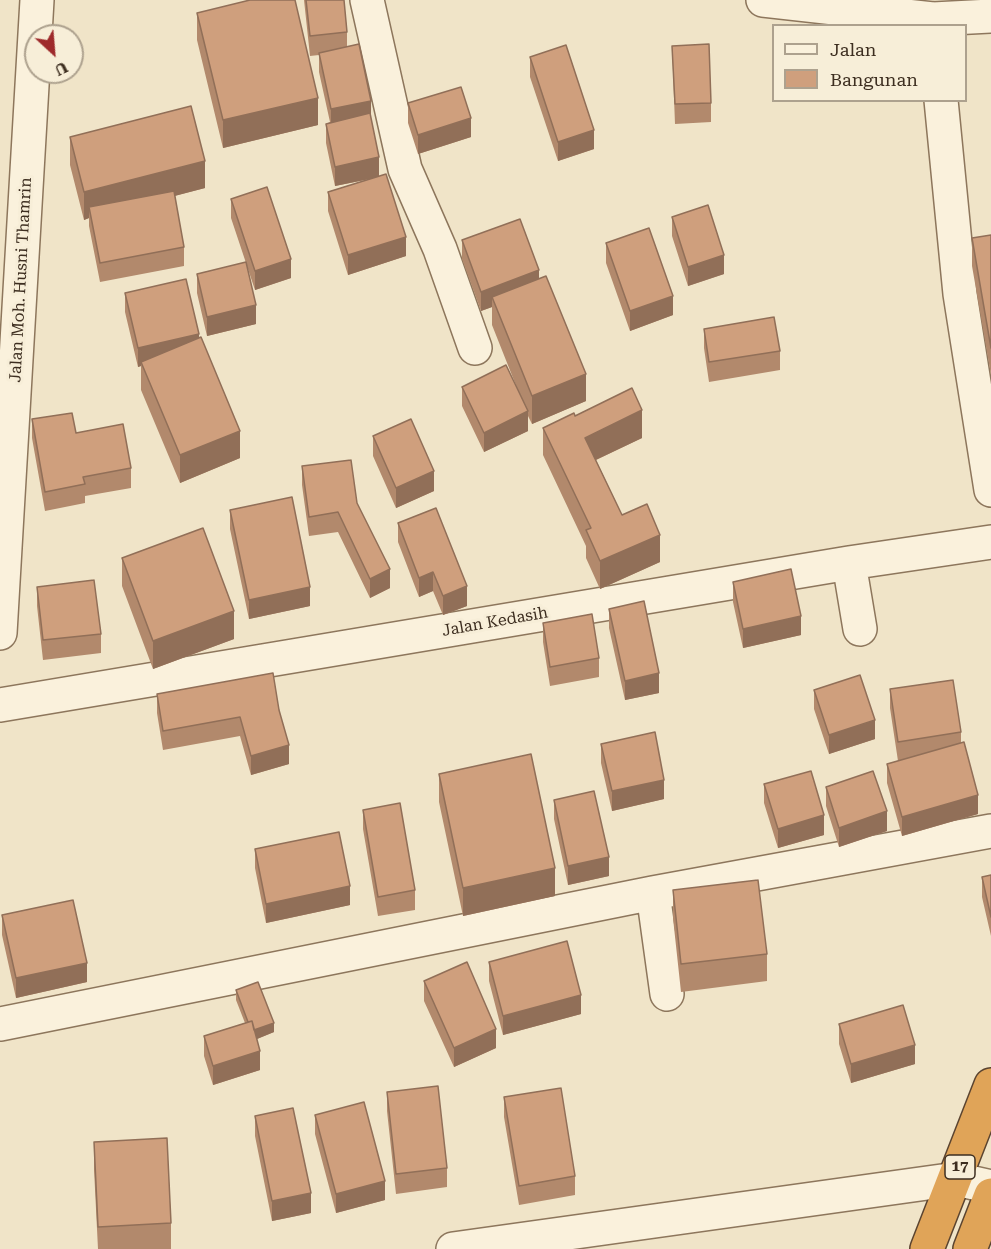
<!DOCTYPE html>
<style>
body{margin:0}
#map{position:relative;width:991px;height:1249px;overflow:hidden;background:#f0e4c8;font-family:"Roboto Serif",serif}
canvas{display:block}
.legend{position:absolute;left:772px;top:24px;width:195px;height:78px;box-sizing:border-box;background:#f7eed8;border:2px solid #ada18e;margin:0;padding:8px 10px;list-style:none;font-size:18px;color:#3d2e20}
.legend li{display:flex;align-items:center;gap:12px;height:30px}
.legend b{width:30px;border:2px solid #ada18e}
.north{position:absolute;left:24px;top:24px;width:60px;height:60px;box-sizing:border-box;background:#f7eed8;border:2px solid #ada18e;border-radius:50%;rotate:154deg;font-size:16px;font-weight:700;line-height:24px;text-align:center;color:#3d2e20}
.north::after{content:'';display:block;margin:auto;width:21px;height:27px;background:#9e2a2b;clip-path:polygon(50% 0,100% 100%,50% 72%,0 100%)}
</style>
<div id="map">
<canvas width="991" height="1249"></canvas>
<ul class="legend">
<li><b style="height:8px;background:#faf1dc"></b>Jalan</li>
<li><b style="height:16px;background:#cf9f7d"></b>Bangunan</li>
</ul>
<div class="north">U</div>
</div>
<script>
const ctx = document.querySelector('canvas').getContext('2d');
ctx.lineJoin = 'round';
const shape = rows => new Path2D(rows.map(r => 'M' + r).join(''));
function trace(path, color, width, dash) { ctx.strokeStyle = color; ctx.lineWidth = width; ctx.lineCap = dash ? 'butt' : 'round'; ctx.setLineDash(dash || []); ctx.stroke(path); }
function fill(path, color) { ctx.fillStyle = color; ctx.fill(path, 'evenodd'); }
function label(font, color, halo, rows, align = 'center') {
  ctx.font = font + ' "Roboto Serif",serif'; ctx.lineWidth = 6; ctx.setLineDash([]); ctx.textBaseline = 'middle'; ctx.strokeStyle = halo; ctx.fillStyle = color; for (const [text, x, y, turn = 0] of rows) {
    ctx.save(); ctx.translate(x, y); ctx.rotate((+turn || 0) * Math.PI / 180); ctx.textAlign = isNaN(turn) ? turn : align; if (halo) ctx.strokeText(text, 0, 0); ctx.fillText(text, 0, 0); ctx.restore();
  }
}
const minor = shape([
 [367,0,405,169,440,249,475,348],
 [763,0,933,19,991,16],
 [941,100,960,294,991,490],
 [849,563,860,629],
 [0,633,37,0],
 [0,705,849,563,991,542],
 [653,893,667,994],
 [0,1024,653,893,991,831],
 [453,1249,956,1179,991,1187]
]);
const highway = shape([
 [927,1249,991,1085],
 [970,1249,991,1195]
]);
const wall = shape([
 [304,0,344,0,347,32,347,47,371,120,379,176,406,256,348,275,328,211,328,192,370,179,335,186,326,143,326,124,330,122,319,72,319,55,310,56],
 [197,13,318,125,223,148,197,40],
 [672,46,711,103,711,122,675,124],
 [530,57,594,149,558,161,530,77],
 [408,103,471,137,418,154,408,123],
 [70,137,205,188,174,196,184,247,184,266,100,282,89,226,89,218,84,220,70,165],
 [231,199,291,278,255,290,247,266,256,324,207,336,197,293,197,274,246,263,231,218],
 [672,217,724,274,688,286,672,236],
 [991,235,991,375,972,266,972,238],
 [462,240,539,279,586,401,532,424,528,416,528,431,484,452,462,406,462,387,519,393,492,325,492,307,481,311,462,259],
 [606,243,673,315,630,331,606,263],
 [125,293,199,338,240,458,180,483,141,390,141,366,138,367,125,312],
 [704,329,780,351,780,370,709,382,704,348],
 [575,416,642,438,596,460,622,515,660,562,600,589,586,558,586,546,543,455,543,428],
 [32,419,76,433,131,468,131,488,85,496,85,503,45,511,32,438],
 [373,436,434,491,396,508,373,456],
 [302,466,357,503,390,588,370,598,338,532,309,536,302,485],
 [230,510,310,606,249,619,230,529],
 [398,523,467,606,443,615,433,591,419,597,398,542],
 [122,558,234,639,153,669,122,586],
 [733,582,801,635,743,648,733,602],
 [37,587,101,634,101,653,43,660,37,606],
 [609,609,659,693,625,700,609,628],
 [543,623,599,658,599,677,550,686,543,642],
 [890,689,961,732,961,743,978,814,902,836,887,783,887,764,898,761,890,708],
 [814,690,875,739,829,754,814,709],
 [157,694,279,710,289,764,251,775,240,736,163,750,157,713],
 [601,744,664,799,612,811,601,763],
 [439,774,555,896,463,916,439,802],
 [764,784,824,835,778,848,764,803],
 [826,787,887,831,839,847,826,806],
 [554,800,609,876,568,885,554,819],
 [363,810,415,890,415,910,378,916,363,829],
 [255,849,350,905,266,923,255,868],
 [991,875,991,936,982,897,982,877],
 [673,890,767,954,767,981,681,992,673,918],
 [2,915,87,982,16,998,2,935],
 [489,962,581,1014,503,1035,489,981],
 [424,981,496,1048,454,1067,424,1001],
 [236,990,274,1032,257,1039,260,1070,213,1085,204,1056,204,1036,245,1023,236,1000],
 [839,1024,915,1064,851,1083,839,1044],
 [387,1092,447,1168,447,1187,396,1194,387,1111],
 [504,1097,575,1176,575,1195,519,1205,504,1117],
 [315,1115,385,1200,336,1213,315,1134],
 [255,1116,311,1213,272,1221,255,1136],
 [94,1142,171,1223,171,1249,98,1249,94,1169]
]);
const shadedWall = shape([
 [318,98,318,125,223,148,223,120],
 [371,101,371,120,331,129,331,109],
 [471,118,471,137,418,154,418,135],
 [594,130,594,149,558,161,558,142],
 [379,157,379,177,335,186,335,167],
 [205,161,205,188,91,218,89,207,89,218,84,220,84,192],
 [406,237,406,256,348,275,348,255],
 [724,255,724,274,688,286,688,267],
 [291,259,291,278,255,290,255,271],
 [539,270,539,289,492,297,492,307,481,311,481,292],
 [673,296,673,315,630,331,630,311],
 [256,305,256,324,207,336,207,317],
 [199,334,199,353,141,362,141,366,138,367,138,348],
 [586,374,586,401,532,424,532,396],
 [642,410,642,438,585,465,585,438],
 [528,411,528,431,484,452,484,433],
 [240,431,240,458,180,483,180,455],
 [434,471,434,491,396,508,396,488],
 [660,535,660,562,600,589,600,561],
 [390,569,390,588,370,598,370,579],
 [433,572,433,591,419,597,419,578],
 [467,586,467,606,443,615,443,596],
 [310,587,310,606,249,619,249,600],
 [234,611,234,639,153,669,153,641],
 [801,616,801,635,743,648,743,629],
 [659,673,659,693,625,700,625,681],
 [875,720,875,739,829,754,829,735],
 [289,745,289,764,251,775,251,756],
 [664,780,664,799,612,811,612,791],
 [978,795,978,814,902,836,902,817],
 [887,811,887,831,839,847,839,828],
 [824,815,824,835,778,848,778,829],
 [609,857,609,876,568,885,568,866],
 [555,868,555,896,463,916,463,888],
 [350,886,350,905,266,923,266,904],
 [87,963,87,982,16,998,16,978],
 [581,995,581,1014,503,1035,503,1016],
 [274,1023,274,1032,252,1041,252,1031],
 [496,1029,496,1048,454,1067,454,1048],
 [915,1045,915,1064,851,1083,851,1064],
 [260,1051,260,1070,213,1085,213,1066],
 [385,1181,385,1200,336,1213,336,1194],
 [311,1193,311,1213,272,1221,272,1201]
]);
const building = shape([
 [250,0,295,0,318,98,223,120,197,13,250,0],
 [306,0,344,0,347,32,310,36,306,0],
 [359,44,371,101,331,109,319,53,359,44],
 [709,44,711,103,675,104,672,46,709,44],
 [566,45,594,130,558,142,530,57,566,45],
 [461,87,471,118,418,135,408,103,461,87],
 [191,106,205,161,84,192,70,137,191,106],
 [370,113,379,157,335,167,326,124,370,113],
 [386,174,406,237,348,255,328,192,386,174],
 [267,187,291,259,255,271,231,199,267,187],
 [174,191,184,247,100,263,89,207,174,191],
 [708,205,724,255,688,267,672,217,708,205],
 [520,219,539,270,481,292,462,240,520,219],
 [649,228,673,296,630,311,606,243,649,228],
 [991,235,991,348,972,238,991,235],
 [246,262,256,305,207,317,197,274,246,262],
 [546,276,586,374,532,396,492,297,546,276],
 [186,279,199,334,138,348,125,293,186,279],
 [774,317,780,351,709,362,704,329,774,317],
 [201,337,240,431,180,455,141,362,201,337],
 [506,365,528,411,484,433,462,387,506,365],
 [632,388,642,410,585,438,622,515,647,504,660,535,600,561,586,530,591,528,543,428,574,413,575,416,632,388],
 [72,413,76,433,123,424,131,468,83,477,85,484,45,492,32,419,72,413],
 [411,419,434,471,396,488,373,436,411,419],
 [351,460,357,503,390,569,370,579,338,512,309,517,302,466,351,460],
 [292,497,310,587,249,600,230,510,292,497],
 [436,508,467,586,443,596,433,572,419,578,398,523,436,508],
 [203,528,234,611,153,641,122,558,203,528],
 [791,569,801,616,743,629,733,582,791,569],
 [94,580,101,634,43,640,37,587,94,580],
 [644,601,659,673,625,681,609,609,644,601],
 [592,614,599,658,550,667,543,623,592,614],
 [273,673,279,710,289,745,251,756,240,717,163,731,157,694,273,673],
 [860,675,875,720,829,735,814,690,860,675],
 [953,680,961,732,898,742,890,689,953,680],
 [655,732,664,780,612,791,601,744,655,732],
 [964,742,978,795,902,817,887,764,964,742],
 [531,754,555,868,463,888,439,774,531,754],
 [811,771,824,815,778,829,764,784,811,771],
 [873,771,887,811,839,828,826,787,873,771],
 [594,791,609,857,568,866,554,800,594,791],
 [400,803,415,890,378,897,363,810,400,803],
 [339,832,350,886,266,904,255,849,339,832],
 [991,875,991,917,982,877,991,875],
 [758,880,767,954,681,964,673,890,758,880],
 [73,900,87,963,16,978,2,915,73,900],
 [567,941,581,995,503,1016,489,962,567,941],
 [467,962,496,1029,454,1048,424,981,467,962],
 [258,982,274,1023,254,1030,252,1021,248,1022,236,990,258,982],
 [903,1005,915,1045,851,1064,839,1024,903,1005],
 [252,1021,260,1051,213,1066,204,1036,252,1021],
 [438,1086,447,1168,396,1174,387,1092,438,1086],
 [561,1088,575,1176,519,1186,504,1097,561,1088],
 [364,1102,385,1181,336,1194,315,1115,364,1102],
 [293,1108,311,1193,272,1201,255,1116,293,1108],
 [167,1138,171,1223,98,1227,94,1142,167,1138]
]);
const shields = [
 [960,1167,30]
];
const shieldNames = [
 ["17",960,1167]
];
const streetNames = [
 ["Jalan Moh. Husni Thamrin",21,280,-87],
 ["Jalan Kedasih",495,622,-10]
];
trace(minor, '#8d765c', 36);
trace(highway, '#5b4430', 36);
trace(minor, '#faf1dc', 33);
trace(highway, '#e0a458', 33);
fill(wall, '#b2896c');
fill(shadedWall, '#916f58');
fill(building, '#cf9f7d');
trace(building, '#916f58', 1.5);
for (const [x, y, w] of shields) { const box = new Path2D(); box.roundRect(x - w / 2, y - 12, w, 24, 4.5); ctx.fillStyle = '#f7eed8'; ctx.fill(box); trace(box, '#3d2e20', 1.5); }
label('bold 15px', '#3d2e20', null, shieldNames);
label('16px', '#3d2e20', '#f7eed8', streetNames);
</script>
